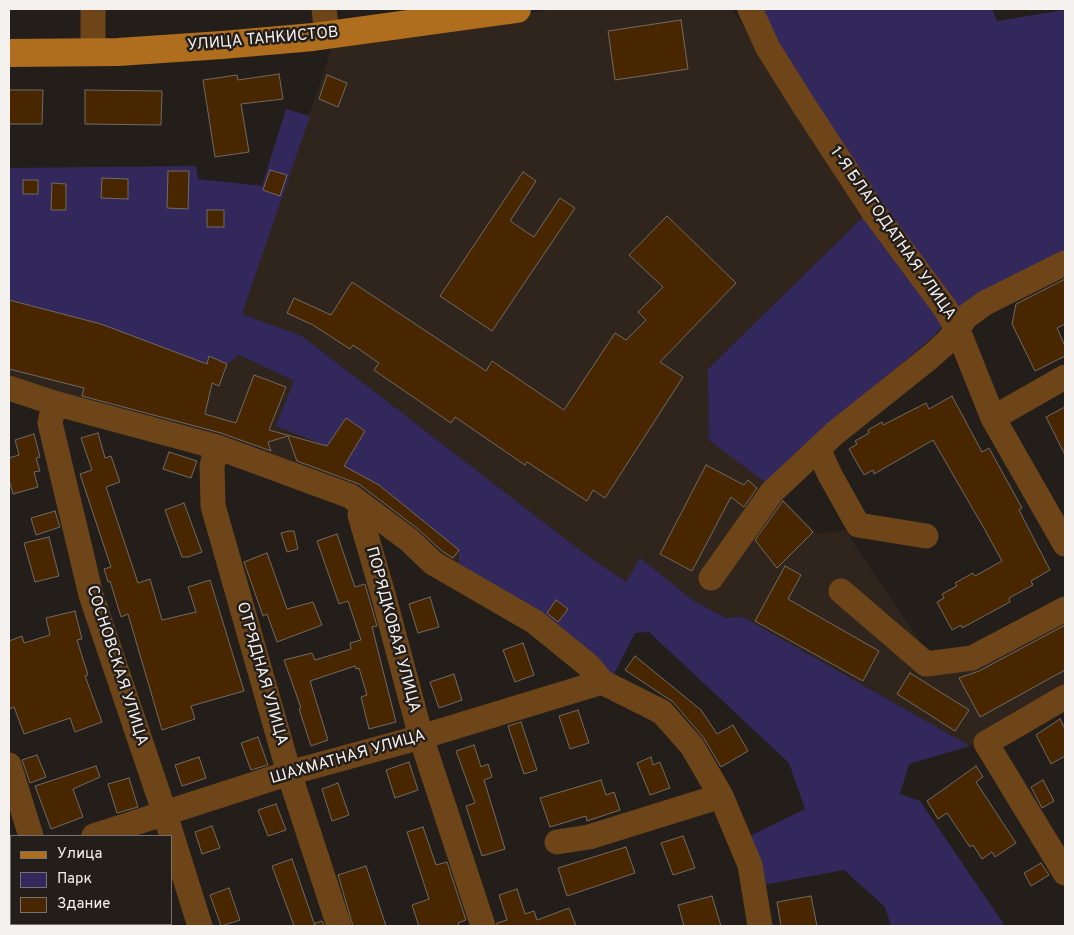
<!DOCTYPE html>
<meta charset="utf-8">
<style>
body{margin:0}
#map{position:relative;width:1074px;height:935px;overflow:hidden;background:#241e1a;font-family:Overpass,sans-serif}
canvas{display:block}
.frame{position:absolute;inset:0;border:10px solid #f5f1ee;pointer-events:none}
.legend{position:absolute;left:10px;top:835px;width:162px;height:90px;box-sizing:border-box;background:#241e1a;border:1px solid #78726f;margin:0;padding:6px 9px;list-style:none;font-size:15px;color:#f5f1ee}
.legend li{display:flex;align-items:center;gap:10px;height:25px}
.legend b{width:25px;border:1px solid #78726f}
</style>
<div id="map">
<canvas width="1074" height="935"></canvas>
<div class="frame"></div>
<ul class="legend">
<li><b style="height:6px;background:#af6d1e"></b>Улица</li>
<li><b style="height:14px;background:#32285b"></b>Парк</li>
<li><b style="height:14px;background:#482700"></b>Здание</li>
</ul>
</div>
<script>
const ctx = document.querySelector('canvas').getContext('2d');
ctx.lineJoin = 'round';
function fill(path, color) { ctx.fillStyle = color; ctx.fill(path, 'evenodd'); }
const shape = rows => new Path2D(rows.map(r => 'M' + r).join(''));
function trace(path, color, width, dash) { ctx.strokeStyle = color; ctx.lineWidth = width; ctx.lineCap = dash ? 'butt' : 'round'; ctx.setLineDash(dash || []); ctx.stroke(path); }
function label(font, color, halo, rows, align = 'center') {
  ctx.font = font + ' Overpass,sans-serif'; ctx.lineWidth = 5; ctx.setLineDash([]); ctx.textBaseline = 'middle'; ctx.strokeStyle = halo; ctx.fillStyle = color; for (const [text, x, y, turn = 0] of rows) {
    ctx.save(); ctx.translate(x, y); ctx.rotate((+turn || 0) * Math.PI / 180); ctx.textAlign = isNaN(turn) ? turn : align; if (halo) ctx.strokeText(text, 0, 0); ctx.fillText(text, 0, 0); ctx.restore();
  }
}
const built = shape([
 [556,9,732,9,866,214,708,369,769,485,818,534,845,530,927,652,972,650,1065,596,1065,688,970,746,743,617,726,618,694,601,640,558,626,582,585,554,302,336,242,314,334,41],
 [9,300,101,325,207,364,209,356,239,355,294,381,365,431,379,485,459,550,459,573,399,526,9,380]
]);
const green = shape([
 [757,9,992,9,997,21,1065,10,1065,252,959,312,878,207],
 [286,109,310,116,242,314,302,336,585,554,626,582,640,558,694,601,726,618,743,617,970,746,909,764,900,794,920,801,1005,926,891,926,885,907,844,870,763,885,748,837,805,809,789,763,649,632,635,633,613,676,459,573,459,550,379,485,344,467,365,431,346,418,327,446,276,426,294,381,239,355,227,364,209,356,207,364,101,325,9,300,9,168,196,166,198,179,262,186],
 [866,214,945,322,935,335,828,427,769,485,709,440,708,369]
]);
const building = shape([
 [681,20,688,69,615,80,608,31,681,20],
 [279,74,283,99,241,104,249,152,215,157,203,80,237,75,238,80,279,74],
 [327,75,347,83,338,107,319,99,327,75],
 [9,90,43,90,42,124,9,124,9,90],
 [85,90,162,91,161,125,85,124,85,90],
 [270,170,287,175,280,196,263,190,270,170],
 [168,171,189,171,188,209,167,208,168,171],
 [523,172,536,181,510,221,534,237,560,198,575,208,492,331,440,296,523,172],
 [102,178,128,179,128,199,101,198,102,178],
 [23,180,38,180,38,194,23,194,23,180],
 [52,183,66,184,66,210,51,210,52,183],
 [207,210,224,210,224,227,207,227,207,210],
 [667,216,736,283,660,362,683,377,605,498,593,490,587,501,527,462,525,465,455,417,451,423,374,370,379,363,353,345,350,349,313,325,287,313,294,298,331,315,352,282,486,371,492,361,564,410,615,333,626,340,646,320,638,312,663,287,629,255,667,216],
 [1065,279,1065,324,1057,328,1065,346,1065,356,1035,371,1012,324,1016,304,1065,279],
 [9,300,101,324,207,364,209,356,227,364,219,386,212,383,205,414,236,423,254,375,286,387,269,430,327,446,346,418,365,431,344,466,379,485,459,550,453,558,442,551,418,529,359,484,297,461,288,436,268,442,271,451,221,433,82,396,84,388,9,369,9,300],
 [952,396,982,452,989,448,1022,508,1019,510,1050,570,1031,581,1033,585,1009,598,1010,602,962,628,961,625,952,630,937,602,944,598,942,594,957,586,955,583,973,573,975,576,1002,561,985,530,933,440,874,474,873,470,864,475,849,449,857,444,855,441,869,433,868,430,882,422,883,425,926,403,929,409,952,396],
 [1065,407,1065,455,1046,417,1065,407],
 [98,433,105,458,111,456,120,482,106,487,138,583,150,579,162,620,196,612,188,587,210,580,244,691,191,706,195,719,162,730,128,614,121,617,110,581,108,582,104,569,111,567,80,474,92,470,81,438,98,433],
 [34,434,40,457,36,458,40,471,34,472,38,487,13,494,9,480,9,458,19,455,15,440,34,434],
 [169,452,197,461,191,478,163,469,169,452],
 [706,465,744,485,748,480,757,488,744,507,731,497,692,571,660,554,706,465],
 [783,501,813,532,777,568,755,540,783,501],
 [184,503,202,552,188,557,182,557,165,510,184,503],
 [55,511,60,527,36,535,31,518,55,511],
 [289,531,294,531,298,549,287,552,281,533,289,531],
 [337,534,355,587,365,584,377,626,372,627,396,722,369,729,361,697,367,695,359,668,356,669,355,666,310,681,328,740,311,746,299,709,301,708,284,660,312,653,315,660,351,649,350,643,361,640,348,601,339,604,317,541,337,534],
 [49,537,59,576,35,582,24,543,49,537],
 [267,553,287,609,313,602,322,625,277,642,267,614,263,616,244,562,267,553],
 [785,566,801,575,788,599,879,651,863,681,755,621,785,566],
 [430,597,439,627,418,633,409,604,430,597],
 [556,600,568,609,558,622,547,613,556,600],
 [75,611,82,639,77,640,88,675,85,676,102,722,75,732,70,718,24,734,14,707,9,709,9,641,22,636,24,643,50,635,46,618,75,611],
 [1065,625,1065,670,980,717,959,678,979,671,1065,625],
 [523,643,534,675,515,682,503,650,523,643],
 [635,656,701,710,717,734,733,725,748,751,721,767,703,737,673,702,625,670,635,656],
 [910,673,969,710,955,731,897,694,910,673],
 [454,674,462,700,439,708,430,682,454,674],
 [578,710,589,743,570,749,559,716,578,710],
 [1060,719,1065,729,1065,756,1051,764,1036,735,1060,719],
 [521,722,537,770,524,774,508,726,521,722],
 [258,737,268,765,251,770,241,743,258,737],
 [474,745,481,767,488,764,492,777,484,780,505,849,482,856,466,806,475,803,456,751,474,745],
 [37,755,46,777,30,783,22,760,37,755],
 [199,757,206,778,182,786,175,765,199,757],
 [651,757,653,765,660,762,670,788,650,795,637,763,651,757],
 [409,762,418,790,395,798,386,770,409,762],
 [96,766,100,777,73,789,83,817,51,829,35,786,96,766],
 [976,766,983,777,976,782,1016,843,995,857,992,852,982,859,973,845,970,847,947,813,938,819,927,801,976,766],
 [129,778,138,807,117,813,108,784,129,778],
 [601,780,606,795,614,792,620,810,587,821,586,816,550,827,540,798,601,780],
 [1043,780,1054,801,1042,808,1031,787,1043,780],
 [338,783,349,815,332,821,322,789,338,783],
 [276,804,286,830,268,836,258,810,276,804],
 [212,826,220,848,202,854,195,832,212,826],
 [423,827,436,865,447,862,466,920,458,923,459,926,419,926,412,905,429,899,407,832,423,827],
 [683,836,695,868,673,875,661,843,683,836],
 [626,847,635,873,567,896,558,868,626,847],
 [292,859,315,926,315,923,322,921,324,926,294,926,272,866,292,859],
 [1041,863,1049,875,1031,886,1024,873,1041,863],
 [366,866,386,926,353,926,338,875,366,866],
 [229,888,240,920,221,926,210,895,229,888],
 [517,889,525,914,534,911,537,920,569,908,576,926,497,926,497,923,507,920,499,895,517,889],
 [712,896,721,926,684,926,678,905,712,896],
 [811,896,817,926,781,926,777,902,811,896]
]);
const minor = shape([
 [93,9,93,53],
 [324,9,327,35],
 [750,9,768,48,803,104,873,211,945,308,957,328,993,418,1065,544],
 [9,388,54,403,217,447,350,496,409,540,433,563,535,622,589,666,602,682,662,712,692,746,721,796,750,865,760,926],
 [54,403,50,423,91,595,165,814,200,926],
 [993,418,1065,377],
 [217,447,212,466,213,506,289,773,339,926],
 [818,449,830,475,858,525,926,536],
 [362,505,360,515,383,594,421,737,483,926],
 [711,578,772,492,835,433,929,358,947,342,967,316,985,303,1065,263],
 [841,591,926,664,972,658,1065,609],
 [1065,697,986,743,1065,873],
 [9,765,31,836],
 [94,836,289,773,421,737,602,682],
 [557,842,589,837,721,796],
 [9,863,11,862],
 [58,924,58,926]
]);
const major = shape([
 [9,53,118,52,222,45,313,37,517,9]
]);
const streetNames = [
 ["УЛИЦА ТАНКИСТОВ",263,40,-5],
 ["1-Я БЛАГОДАТНАЯ УЛИЦА",892,234,55],
 ["ПОРЯДКОВАЯ УЛИЦА",392,630,75],
 ["СОСНОВСКАЯ УЛИЦА",116,666,72],
 ["ОТРЯДНАЯ УЛИЦА",261,674,74],
 ["ШАХМАТНАЯ УЛИЦА",348,758,-16]
];
fill(built, '#2f251c');
fill(green, '#32285b');
fill(building, '#482700');
trace(building, '#716a64', 1);
trace(minor, '#6d4518', 25);
trace(major, '#af6d1e', 28);
label('16px', '#f5f1ee', '#241e1a', streetNames);
</script>
